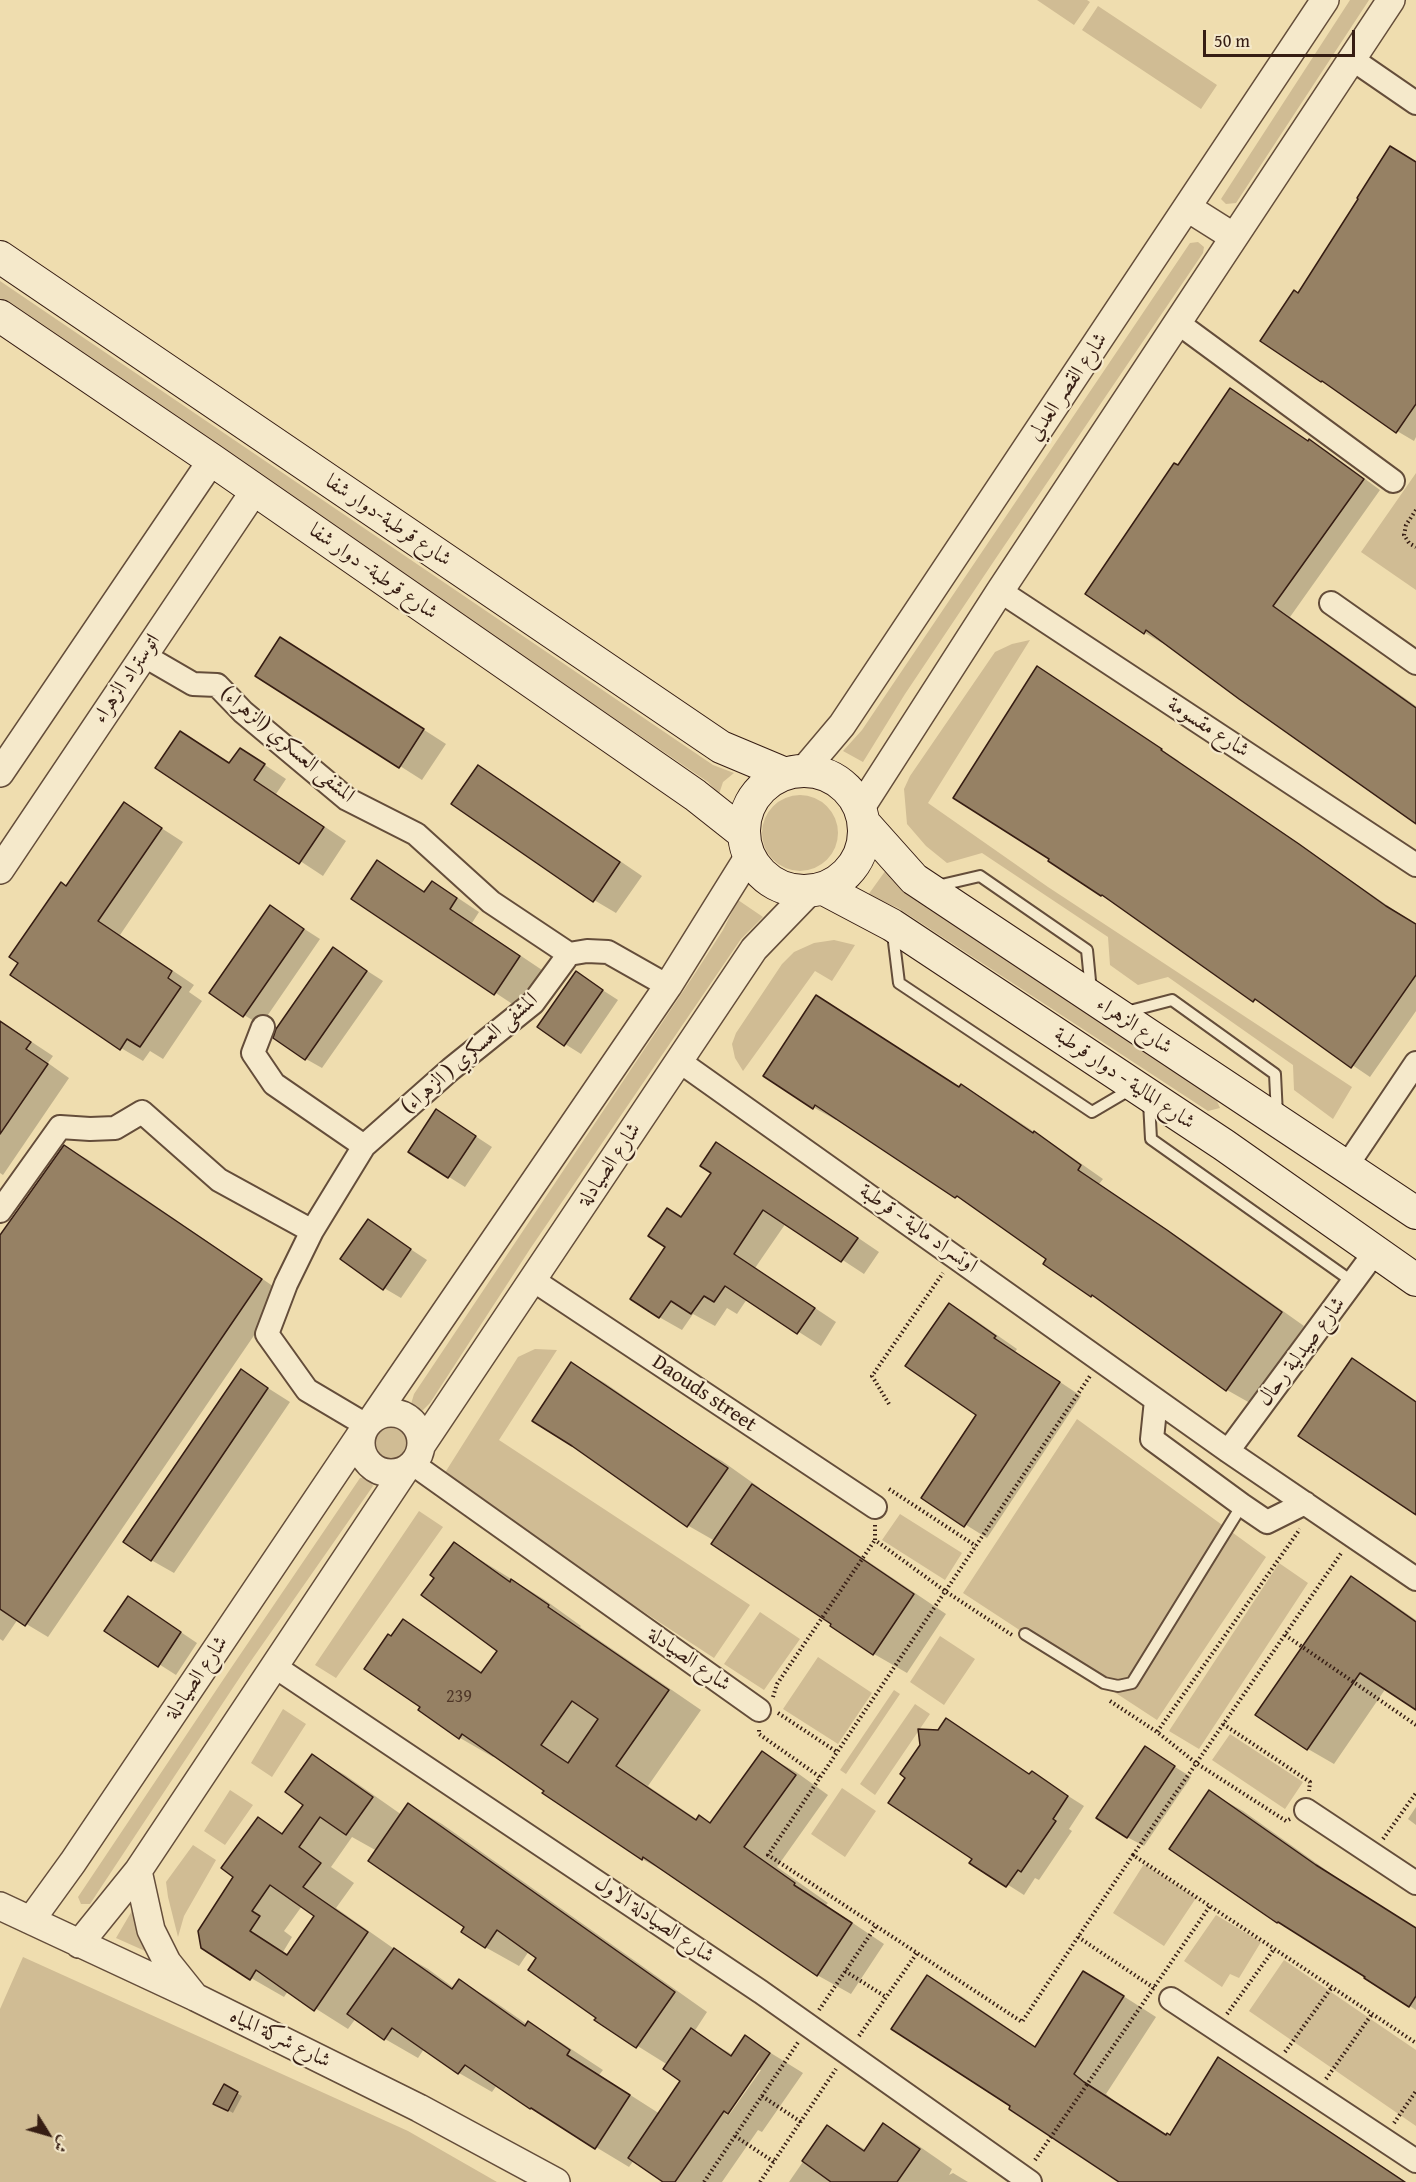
<!DOCTYPE html>
<meta charset="utf-8">
<style>
body{margin:0}
#map{position:relative;width:1416px;height:2182px;overflow:hidden;background:#efddaf;font-family:"Gentium Book Plus",Amiri,serif}
canvas{display:block}
.north{position:absolute;left:18px;top:2104px;width:60px;height:60px;-webkit-text-stroke:4px #f5e9cb;paint-order:stroke;rotate:127deg;font-size:16px;font-weight:700;line-height:24px;text-align:center;color:#361d13}
.north::after{content:'';display:block;margin:auto;width:21px;height:27px;background:#361d13;clip-path:polygon(50% 0,100% 100%,50% 72%,0 100%)}
.scale{position:absolute;left:1203px;top:30px;width:152px;height:27px;box-sizing:border-box;border:3px solid #361d13;border-top:0;padding-left:8px;font-size:18px;line-height:21px;white-space:nowrap;color:#361d13;-webkit-text-stroke:4px #f5e9cb;paint-order:stroke}
</style>
<div id="map">
<canvas width="1416" height="2182"></canvas>
<div class="north">ش</div>
<div class="scale">50 m</div>
</div>
<script>
const ctx = document.querySelector('canvas').getContext('2d');
ctx.lineJoin = 'round';
function fill(path, color) { ctx.fillStyle = color; ctx.fill(path, 'evenodd'); }
const shape = rows => new Path2D(rows.map(r => 'M' + r).join(''));
function trace(path, color, width, dash) { ctx.strokeStyle = color; ctx.lineWidth = width; ctx.lineCap = dash ? 'butt' : 'round'; ctx.setLineDash(dash || []); ctx.stroke(path); }
function label(font, color, halo, rows, align = 'center') {
  ctx.font = font + ' "Gentium Book Plus",Amiri,serif'; ctx.lineWidth = 4.5; ctx.setLineDash([]); ctx.textBaseline = 'middle'; ctx.strokeStyle = halo; ctx.fillStyle = color; for (const [text, x, y, turn = 0] of rows) {
    ctx.save(); ctx.translate(x, y); ctx.rotate((+turn || 0) * Math.PI / 180); ctx.textAlign = isNaN(turn) ? turn : align; if (halo) ctx.strokeText(text, 0, 0); ctx.fillText(text, 0, 0); ctx.restore();
  }
}
const green = shape([
 [1037,0,1087,0,1090,2,1074,25],
 [1350,0,1369,0,1236,203,1226,204,1221,199],
 [1098,6,1217,85,1201,109,1082,30],
 [1198,242,1204,247,1203,253,998,555,905,694,863,762,843,751,862,730,1190,243],
 [0,281,713,765,734,773,723,782,719,794,708,782,0,301],
 [1416,473,1416,590,1361,552],
 [1030,640,928,803,1048,887,1352,1087,1333,1119,1294,1090,1293,1065,1168,977,1138,985,1110,965,1108,937,982,853,947,863,926,846,907,824,904,789,910,776,995,652,1012,644],
 '762 833a38 38 0 1 1 76 0a38 38 0 1 1-76 0Z',
 [886,870,908,895,1216,1099,1220,1108,1208,1111,898,908,868,895],
 [738,900,763,917,741,939,530,1249,430,1403,419,1414,411,1404,414,1394,692,978,723,930],
 [834,940,855,945,832,981,815,971,743,1071,735,1058,732,1044,736,1033,782,964,794,952,814,943],
 [535,1349,557,1350,499,1440,750,1605,714,1658,441,1479,518,1357],
 [1077,1419,1266,1557,1157,1720,963,1593],
 '375 1444a16 16 0 1 1 32 0a16 16 0 1 1-32 0Z',
 [369,1477,373,1486,246,1668,90,1904,81,1904,78,1897,229,1671,360,1478],
 [419,1511,443,1527,336,1678,315,1665],
 [900,1514,962,1553,945,1580,882,1540],
 [1279,1563,1308,1583,1199,1749,1169,1731],
 [760,1612,800,1639,764,1690,724,1664],
 [940,1636,975,1659,944,1705,910,1682],
 [818,1657,872,1693,838,1744,783,1709],
 [894,1690,900,1694,846,1774,840,1770],
 [915,1704,930,1714,875,1795,860,1784],
 [283,1709,306,1724,272,1777,251,1763],
 [1230,1734,1303,1782,1285,1809,1212,1760],
 [842,1788,876,1811,845,1857,811,1834],
 [230,1790,253,1805,225,1845,204,1831],
 [193,1845,216,1860,184,1916,178,1937,168,1897,166,1882],
 [1144,1864,1196,1898,1164,1946,1113,1913],
 [136,1904,154,1955,116,1938],
 [1216,1915,1261,1942,1239,1978,1230,1974,1222,1987,1184,1961],
 [23,1957,408,2131,497,2182,0,2182,0,2009],
 [1284,1960,1416,2050,1416,2126,1249,2011]
]);
const shadow = shape([
 [1416,163,1416,437,1414,441,1397,431,1299,295],
 [1310,441,1327,451,1380,490,1290,617,1416,706,1416,822,1163,641,1162,643,1145,633,1178,467],
 [303,652,446,744,422,780,257,675],
 [1055,679,1179,761,1178,762,1416,925,1416,1011,1370,1077,1101,895],
 [180,733,230,764,262,763,286,779,276,794,346,841,323,876,157,767],
 [478,767,501,780,642,876,616,913,594,900],
 [124,804,183,842,120,935,194,985,189,992,202,1001,163,1059,150,1051,143,1061,121,1048,66,887],
 [378,862,426,892,432,883,455,896,479,912,472,923,542,970,517,1007,353,899],
 [270,907,320,939,261,1025,244,1015],
 [333,949,383,981,322,1068,306,1059],
 [576,973,618,1000,581,1054,565,1044],
 [817,997,960,1088,962,1086,984,1099,1056,1146,1103,1179,1099,1184,1190,1245,1304,1326,1250,1403,1227,1390,1108,1304,1045,1263,1048,1259,978,1210,837,1118,836,1120,813,1107],
 [0,1021,53,1056,48,1063,69,1078,3,1175,0,1173],
 [437,1111,492,1147,465,1187,449,1177],
 [65,1147,87,1159,283,1293,48,1637,18,1619,3,1641,0,1639,0,1239],
 [739,1157,879,1252,864,1274,786,1223,755,1268,836,1322,821,1346,747,1299,737,1314,727,1308,715,1326,693,1314,682,1330,659,1317,667,1247,682,1218],
 [368,1221,427,1260,401,1298,384,1288],
 [950,1305,971,1317,1017,1349,1015,1352,1081,1396,987,1538,923,1498,978,1415],
 [1353,1360,1416,1402,1416,1514],
 [572,1364,605,1383,700,1449,722,1461,760,1488,759,1490,786,1506,946,1614,907,1673,874,1654,715,1541,687,1525],
 [241,1371,290,1402,174,1573,151,1560],
 [455,1544,545,1600,581,1626,580,1627,701,1710,648,1786,698,1820,711,1824,762,1753,796,1772,828,1795,777,1867,828,1903,826,1905,884,1944,851,1994,817,1975,676,1878,642,1859,544,1793,546,1791,495,1755,493,1757,460,1738,422,1707,392,1638,403,1621,436,1641,483,1673,499,1650,436,1578],
 [1351,1578,1377,1593,1416,1620,1416,1708,1386,1688,1334,1764,1308,1749],
 [145,1608,197,1643,176,1675,107,1631],
 [1145,1748,1191,1777,1144,1846,1127,1837],
 [312,1756,345,1775,402,1815,409,1805,442,1824,707,2012,694,2032,733,2055,745,2037,803,2073,762,2132,758,2130,722,2182,665,2182,634,2160,629,2167,531,2108,497,2085,492,2092,459,2073,424,2049,418,2058,385,2039,356,2018,348,2029,288,1991,284,1997,251,1978,235,1876,259,1819,284,1834,305,1805],
 [352,1837,377,1851,466,1926,485,1947,519,1966,529,1951,538,1957,598,2017,596,2020,668,2065,682,2081,660,2114,599,2075,603,2070,562,2043,529,2023,528,2025,492,2000,459,1981,454,1988,428,1969,400,1953,336,1908,354,1883,331,1867],
 [302,1906,316,1916,289,1956,283,1952,292,1937,284,1931],
 [757,2070,761,2070,729,2115,726,2115],
 [1032,1773,1084,1806,1069,1829,1072,1831,1039,1880,1035,1878,1024,1895,972,1862],
 [1209,1792,1243,1811,1350,1887,1416,1929,1416,2010,1311,1941,1277,1922],
 [1416,1807,1416,1825,1408,1819],
 [927,1977,961,1996,1036,2047,1117,1992,1156,2017,1106,2094,1117,2103,1171,2137,1219,2060,1252,2079,1406,2182,1125,2182,1012,2106],
 [224,2086,242,2096,233,2113,215,2103],
 [883,2125,916,2144,952,2169,949,2175,953,2173,968,2182,789,2182,827,2127,866,2150]
]);
const building = shape([
 [1390,146,1416,162,1416,404,1396,433,1322,381,1321,382,1260,341,1294,290,1298,293,1358,199,1357,198,1390,146],
 [1230,388,1308,441,1309,439,1364,479,1273,606,1416,708,1416,824,1239,699,1146,630,1144,634,1085,594,1174,463,1178,465,1230,388],
 [280,637,424,729,399,768,255,676,280,637],
 [1037,666,1162,749,1161,750,1299,844,1386,906,1416,924,1416,975,1351,1068,1255,999,1253,1002,1102,895,1101,896,1048,861,1049,859,953,798,1037,666],
 [180,731,229,763,240,748,265,764,254,780,324,827,299,864,155,768,180,731],
 [478,765,620,862,593,902,451,804,478,765],
 [124,802,162,828,98,921,172,971,168,978,181,987,140,1047,127,1039,120,1050,10,975,18,963,9,957,61,882,66,886,124,802],
 [377,860,424,892,432,881,457,898,450,909,520,956,494,995,351,899,377,860],
 [270,905,304,929,243,1017,209,993,270,905],
 [333,947,367,971,305,1060,273,1038,276,1029,333,947],
 [576,971,603,990,564,1046,537,1027,576,971],
 [816,995,959,1087,961,1084,1033,1133,1034,1131,1081,1165,1078,1170,1167,1230,1282,1312,1226,1391,1092,1295,1091,1297,1043,1264,1046,1259,957,1196,955,1198,815,1105,813,1109,763,1076,816,995],
 [0,1021,31,1042,26,1049,48,1064,0,1134,0,1021],
 [436,1109,476,1136,448,1178,408,1152,436,1109],
 [716,1142,858,1238,841,1262,763,1210,734,1254,815,1308,797,1334,725,1286,714,1302,704,1296,691,1314,671,1301,659,1318,630,1299,665,1247,648,1236,667,1208,681,1217,711,1173,700,1166,716,1142],
 [64,1145,262,1279,25,1626,0,1609,0,1235,64,1145],
 [368,1219,411,1249,383,1290,340,1259,368,1219],
 [949,1303,996,1336,994,1338,1060,1382,964,1527,921,1498,976,1415,905,1366,949,1303],
 [1352,1358,1416,1402,1416,1515,1298,1436,1352,1358],
 [571,1362,728,1468,687,1527,572,1446,532,1421,571,1362],
 [241,1369,268,1388,151,1561,123,1542,241,1369],
 [752,1484,914,1594,873,1655,830,1626,831,1624,711,1544,752,1484],
 [454,1542,510,1582,511,1579,549,1605,548,1607,669,1690,616,1766,696,1820,699,1815,710,1823,762,1751,796,1775,744,1847,795,1883,794,1885,852,1923,817,1976,643,1857,642,1860,542,1793,544,1791,462,1734,459,1739,418,1710,420,1707,364,1669,388,1634,391,1636,403,1619,481,1673,497,1651,421,1595,434,1578,430,1575,454,1542],
 [572,1701,598,1719,568,1763,541,1745,572,1701],
 [1351,1576,1416,1622,1416,1710,1360,1673,1307,1750,1255,1715,1351,1576],
 [128,1596,181,1632,158,1667,104,1631,128,1596],
 [946,1718,1029,1774,1032,1771,1068,1796,1053,1819,1056,1821,1021,1872,1018,1870,1006,1887,969,1863,972,1859,888,1803,905,1778,900,1774,920,1745,918,1729,938,1730,946,1718],
 [1145,1746,1175,1766,1127,1838,1096,1818,1145,1746],
 [312,1754,373,1797,346,1835,320,1817,299,1847,321,1863,303,1887,368,1932,314,2011,256,1970,250,1980,201,1948,198,1931,233,1877,221,1868,258,1817,282,1834,303,1805,285,1792,312,1754],
 [270,1885,314,1916,287,1955,250,1931,260,1916,252,1911,270,1885],
 [1209,1790,1316,1865,1416,1928,1416,1996,1409,2007,1364,1978,1365,1977,1278,1922,1277,1923,1169,1849,1209,1790],
 [408,1803,675,1992,636,2048,594,2020,596,2018,528,1970,536,1958,497,1930,485,1948,461,1932,464,1927,368,1861,408,1803],
 [394,1948,452,1989,459,1979,525,2026,528,2021,570,2050,567,2055,630,2095,595,2149,531,2108,530,2109,465,2065,458,2074,392,2028,384,2040,347,2014,394,1948],
 [1083,1971,1124,1996,1074,2074,1084,2082,1166,2135,1167,2133,1170,2135,1218,2057,1405,2182,1119,2182,1009,2109,1010,2106,891,2029,927,1975,1035,2047,1083,1971],
 [691,2028,731,2056,745,2035,770,2053,728,2114,724,2111,675,2182,663,2182,628,2158,680,2081,663,2069,691,2028],
 [224,2084,238,2092,228,2111,213,2104,224,2084],
 [883,2123,920,2149,897,2182,831,2182,802,2161,827,2125,864,2151,883,2123]
]);
const path = shape([
 [1416,510,1406,525,1404,535,1409,543,1416,547],
 [889,1404,872,1376,943,1273],
 [889,1489,976,1546],
 [875,1525,875,1540,945,1591,1012,1635],
 [1285,1635,1416,1725],
 [773,1697,777,1684,875,1540],
 [1110,1701,1157,1732],
 [778,1713,837,1752],
 [1223,1724,1310,1782,1309,1791],
 [759,1730,759,1734,820,1777],
 [1290,1819,1286,1821,1196,1763,1157,1732,1300,1529],
 [1383,1839,1416,1793],
 [1133,1855,1342,1552],
 [1078,1937,1022,2022,768,1855,1090,1376],
 [845,1971,886,1997],
 [1154,1988,1078,1937,1133,1855,1416,2043],
 [819,2010,876,1926],
 [1227,2014,1274,1949],
 [859,2036,917,1953],
 [1285,2052,1332,1987],
 [1326,2079,1372,2014],
 [762,2096,801,2122],
 [1394,2123,1416,2091],
 [735,2136,774,2162],
 [1035,2160,1210,1906],
 [704,2182,799,2041],
 [760,2182,836,2069]
]);
const service = shape([
 [937,886,980,876,1087,950,1091,991],
 [893,934,899,983,1092,1112,1131,1089],
 [1126,1012,1172,1000,1275,1074,1277,1115],
 [1149,1102,1151,1139,1353,1282],
 [1025,1634,1104,1683,1118,1686,1132,1683,1242,1505]
]);
const minor = shape([
 [1352,59,1416,103],
 [1178,323,1393,481],
 [1000,591,1416,865],
 [1331,603,1416,663],
 [143,655,193,684,217,685,243,712,347,799,416,834,491,902,569,954],
 [263,1027,253,1053,274,1084,364,1146],
 [679,1061,1228,1451,1416,1579],
 [1346,1167,1416,1063],
 [0,1211,60,1127,90,1129,115,1128,142,1112,219,1180,312,1231,364,1146,451,1069,533,1003,569,954,587,951,608,952,668,986],
 [312,1231,286,1284,267,1334,307,1390,366,1425],
 [533,1280,875,1507],
 [1156,1400,1152,1439,1242,1505,1267,1522,1305,1503],
 [1228,1451,1375,1252],
 [413,1464,759,1710],
 [274,1666,761,1992,1030,2182],
 [1306,1810,1416,1883],
 [1171,1999,1416,2161]
]);
const tertiary = shape([
 [1188,208,1234,237],
 [804,770,842,725,1325,0],
 [0,773,212,460],
 [860,809,1000,591,1391,0],
 [0,870,255,490],
 '361 1443a30 30 0 1 1 60 0a30 30 0 1 1-60 0Z',
 [373,1418,668,986,749,856],
 [421,1446,754,949,809,892],
 [0,1906,195,1997,419,2108,556,2182],
 [31,1920,73,1862,361,1434],
 [79,1944,138,1871],
 [195,1997,167,1962,151,1930,138,1871,405,1470]
]);
const secondary = shape([
 [0,257,721,747,783,773],
 [0,316,212,460,695,795,743,833],
 '744 831a60 60 0 1 1 120 0a60 60 0 1 1-120 0Z',
 [864,823,914,879,1416,1213],
 [824,889,892,925,1224,1145,1416,1280]
]);
const numberNames = [
 ["239",459,1697]
];
const streetNames = [
 ["شارع القصر العدلي",1068,387,-56],
 ["شارع قرطبة-دوار شفا",388,521,34],
 ["شارع قرطبة- دوار شفا",373,572,35],
 ["اتوستراد الزهراء",127,679,-56],
 ["شارع مقسومة",1208,728,33],
 ["المشفى العسكري (الزهراء)",287,745,40],
 ["شارع الزهراء",1134,1026,34],
 ["المشفى العسكري ( الزهراء)",470,1054,-41],
 ["شارع المالية - دوار قرطبة",1124,1079,34],
 ["شارع الصيادلة",610,1165,-56],
 ["اوتسراد مالية - قرطبة",918,1229,35],
 ["شارع صيدلية رحال",1302,1352,-53],
 ["Daouds street",704,1394,34],
 ["شارع الصيادلة",689,1660,35],
 ["شارع الصيادلة",197,1678,-56],
 ["شارع الصيادلة الاول",654,1920,34],
 ["شارع شركة المياه",280,2039,26]
];
fill(green, '#d0bc94');
fill(shadow, '#0003');
fill(building, '#968164');
trace(building, '#361d13', 1.5);
trace(service, '#644d3a', 14);
trace(minor, '#644d3a', 26);
trace(tertiary, '#644d3a', 30);
trace(secondary, '#361d13', 34);
trace(path, '#361d13', 4, [1.5, 3]);
trace(service, '#f5e9cb', 10);
trace(minor, '#f5e9cb', 22);
trace(tertiary, '#f5e9cb', 27);
trace(secondary, '#f5e9cb', 32);
label('18px', '#4e3627', null, numberNames);
label('21px', '#361d13', '#f5e9cb', streetNames);
</script>
